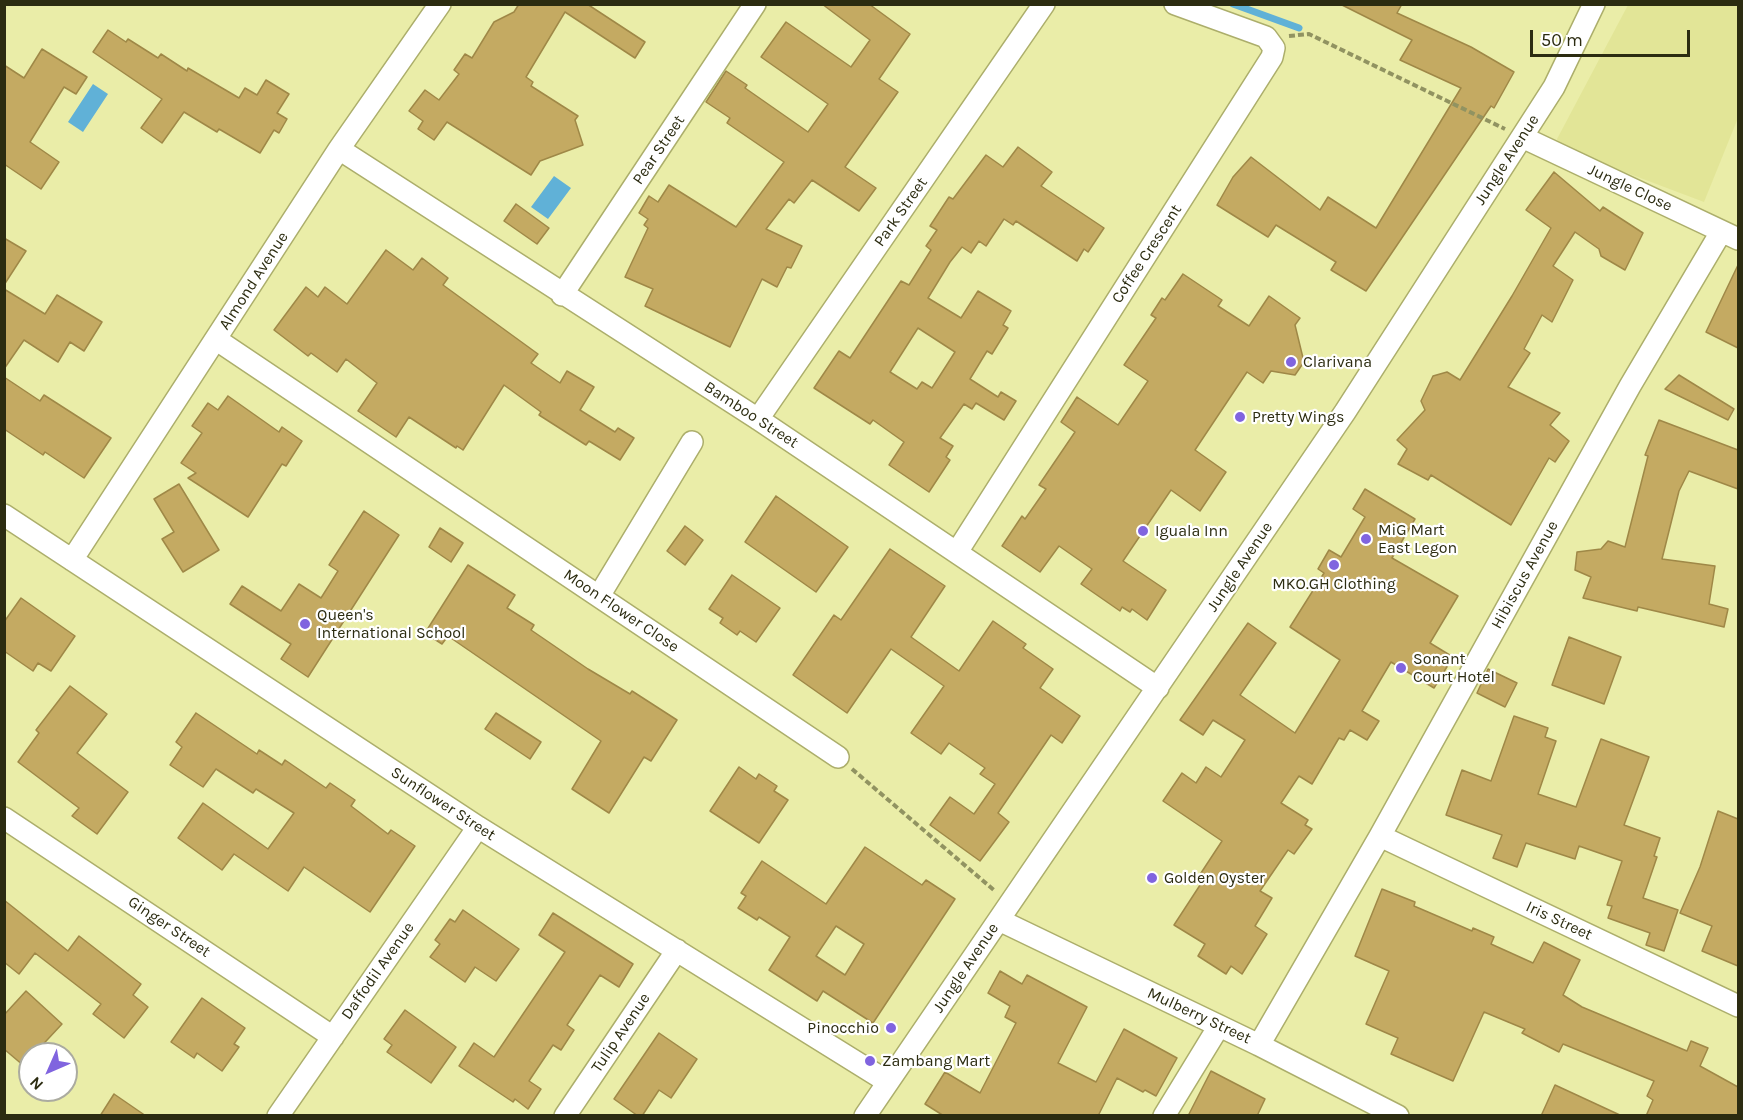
<!DOCTYPE html>
<style>
body{margin:0}
#map{position:relative;width:1743px;height:1120px;overflow:hidden;background:#eaeda8;font-family:Karla,sans-serif}
canvas{display:block}
.frame{position:absolute;inset:0;border:6px solid #2c2c11;pointer-events:none}
.north{position:absolute;left:18px;top:1042px;width:60px;height:60px;box-sizing:border-box;background:#fff;border:2px solid #ababa0;border-radius:50%;rotate:225deg;font-size:16px;font-weight:700;line-height:24px;text-align:center;color:#2c2c11}
.north::after{content:'';display:block;margin:auto;width:21px;height:27px;background:#8064df;clip-path:polygon(50% 0,100% 100%,50% 72%,0 100%)}
.scale{position:absolute;left:1530px;top:30px;width:160px;height:27px;box-sizing:border-box;border:3px solid #2c2c11;border-top:0;padding-left:8px;font-size:18px;line-height:21px;white-space:nowrap;color:#2c2c11;-webkit-text-stroke:4px #fff;paint-order:stroke}
</style>
<div id="map">
<canvas width="1743" height="1120"></canvas>
<div class="frame"></div>
<div class="north">N</div>
<div class="scale">50 m</div>
</div>
<script>
const ctx = document.querySelector('canvas').getContext('2d');
ctx.lineJoin = 'round';
function fill(path, color) { ctx.fillStyle = color; ctx.fill(path, 'evenodd'); }
const shape = rows => new Path2D(rows.map(r => 'M' + r).join(''));
function trace(path, color, width, dash) { ctx.strokeStyle = color; ctx.lineWidth = width; ctx.lineCap = dash ? 'butt' : 'round'; ctx.setLineDash(dash || []); ctx.stroke(path); }
function label(font, color, halo, rows, align = 'center') {
  ctx.font = font + ' Karla,sans-serif'; ctx.lineWidth = 4.5; ctx.setLineDash([]); ctx.textBaseline = 'middle'; ctx.strokeStyle = halo; ctx.fillStyle = color; for (const [text, x, y, turn = 0] of rows) {
    ctx.save(); ctx.translate(x, y); ctx.rotate((+turn || 0) * Math.PI / 180); ctx.textAlign = isNaN(turn) ? turn : align; if (halo) ctx.strokeText(text, 0, 0); ctx.fillText(text, 0, 0); ctx.restore();
  }
}
const built = shape([
 [1628,5,1738,5,1738,118,1704,202,1561,148,1557,139]
]);
const water = shape([
 [93,84,108,94,83,132,68,122],
 [554,176,571,188,548,219,531,207]
]);
const stream = shape([
 [1233,4,1299,28]
]);
const building = shape([
 [519,4,587,4,645,42,635,58,565,12,526,77,533,82,531,86,578,116,575,120,583,145,540,161,531,175,447,122,434,140,418,129,423,121,409,111,425,90,439,100,459,74,454,70,465,54,472,58,494,22,514,12,519,4],
 [822,4,869,4,910,34,879,79,898,92,845,167,876,188,859,211,812,180,794,203,789,199,766,229,802,246,791,268,787,267,777,287,762,279,730,347,645,306,653,289,625,277,648,228,644,225,648,219,639,213,649,196,658,202,669,185,736,227,784,162,727,123,730,118,706,102,726,71,747,85,745,88,808,132,828,104,761,57,786,22,851,67,870,40,822,4],
 [1340,4,1402,4,1397,13,1471,47,1514,72,1494,108,1491,106,1366,291,1331,270,1336,262,1276,225,1268,237,1217,205,1233,177,1251,157,1320,210,1328,197,1376,228,1461,88,1400,60,1412,40,1340,4],
 [108,30,126,42,128,39,158,58,161,54,187,71,188,68,239,98,245,88,257,95,266,80,289,94,277,113,287,119,279,133,274,130,260,153,219,129,217,132,184,112,162,143,141,128,162,99,93,52,108,30],
 [42,49,87,77,76,94,64,87,30,142,59,162,41,189,4,164,4,65,24,78,42,49],
 [1018,147,1052,172,1041,186,1104,228,1088,252,1084,249,1077,261,1016,221,1013,225,1004,219,986,246,979,241,971,253,962,247,950,262,928,298,961,318,978,291,1011,311,1003,325,1008,328,992,354,987,351,970,379,998,397,1001,392,1016,401,1004,420,976,403,972,409,964,404,940,438,953,446,946,457,950,460,929,492,889,465,904,442,873,420,870,424,814,388,839,351,850,358,901,281,909,285,931,250,926,246,937,230,930,226,949,197,953,199,986,155,1003,167,1018,147],
 [918,328,955,352,932,388,922,382,917,389,890,372,918,328],
 [1554,172,1600,211,1603,207,1643,233,1625,270,1601,256,1599,249,1575,232,1553,266,1573,280,1552,322,1542,315,1524,349,1530,353,1508,387,1560,413,1550,425,1569,441,1555,462,1549,458,1511,525,1431,475,1428,480,1398,464,1407,449,1397,440,1425,410,1421,401,1433,376,1447,372,1460,380,1512,296,1551,228,1526,210,1554,172],
 [516,204,549,228,537,244,504,221,516,204],
 [4,238,26,251,4,285,4,238],
 [386,250,413,270,422,258,448,278,443,285,538,354,531,363,560,383,567,371,594,387,580,410,615,432,618,428,634,438,620,460,589,441,586,445,539,415,541,412,504,385,463,450,457,446,456,448,409,417,396,437,358,411,377,383,346,359,337,372,311,353,308,356,274,330,306,287,318,297,325,287,347,304,386,250],
 [1738,265,1738,348,1706,332,1738,265],
 [1183,274,1222,300,1218,306,1249,326,1269,296,1300,318,1295,325,1304,362,1295,375,1271,371,1263,383,1247,372,1195,450,1226,472,1200,511,1171,490,1123,561,1166,590,1147,620,1132,609,1130,612,1122,607,1120,611,1081,584,1092,569,1059,546,1040,572,1002,546,1022,516,1025,519,1046,489,1039,485,1075,432,1061,422,1077,397,1118,425,1148,381,1124,365,1156,318,1151,315,1162,298,1165,300,1183,274],
 [4,289,45,314,57,295,102,322,84,351,70,342,58,362,24,340,4,369,4,289],
 [1679,375,1734,409,1728,420,1665,389,1679,375],
 [4,377,40,401,44,395,111,438,84,478,45,452,43,455,4,429,4,377],
 [228,396,279,432,282,427,302,441,286,466,282,464,248,517,188,478,196,473,181,463,202,433,192,426,208,403,218,410,228,396],
 [1659,420,1738,450,1738,489,1689,471,1679,491,1662,559,1715,566,1709,604,1728,609,1724,627,1638,607,1637,611,1583,598,1591,577,1575,570,1577,552,1601,549,1608,541,1625,547,1648,456,1645,455,1659,420],
 [179,484,219,550,183,572,162,539,174,532,154,499,179,484],
 [1365,489,1415,519,1392,558,1458,596,1430,643,1453,657,1434,688,1391,662,1362,711,1379,721,1367,740,1350,730,1344,740,1339,738,1312,784,1299,776,1281,803,1308,820,1305,825,1312,829,1294,854,1288,850,1260,891,1272,898,1255,926,1267,934,1242,974,1231,966,1226,974,1198,956,1205,944,1174,925,1204,879,1199,876,1222,841,1163,801,1182,773,1196,783,1206,767,1221,777,1245,740,1213,720,1203,735,1180,720,1248,623,1276,643,1240,695,1295,733,1340,660,1290,627,1324,573,1318,569,1329,550,1341,557,1365,517,1353,509,1365,489],
 [776,496,848,547,816,592,745,542,776,496],
 [364,511,399,535,308,677,281,659,291,644,230,604,242,586,281,611,299,584,321,598,338,571,329,565,364,511],
 [685,526,703,540,685,565,667,551,685,526],
 [440,528,463,543,451,562,429,547,440,528],
 [890,549,945,586,911,637,959,671,993,621,1026,644,1023,648,1053,669,1040,688,1080,716,1062,743,1051,735,998,813,1009,822,980,861,930,825,950,797,974,814,995,784,980,774,985,768,949,743,941,754,911,733,944,686,891,649,847,713,793,675,834,615,841,620,890,549],
 [468,565,515,595,507,608,534,625,531,630,588,669,630,694,632,691,677,720,651,761,644,757,609,813,572,789,601,741,448,636,442,644,425,633,468,565],
 [732,575,780,608,756,642,740,631,737,635,720,623,723,618,709,609,732,575],
 [21,598,75,636,51,671,38,663,33,671,4,651,4,622,21,598],
 [1569,637,1621,657,1604,704,1552,685,1569,637],
 [1488,669,1517,683,1505,707,1477,693,1488,669],
 [70,686,107,714,77,753,128,792,97,834,72,816,79,808,18,762,39,733,36,730,70,686],
 [196,713,257,754,259,750,282,765,285,760,326,788,330,783,355,800,351,806,388,834,391,830,415,846,370,912,304,867,288,891,234,854,222,870,178,838,203,803,268,849,294,813,256,789,253,793,216,769,203,787,170,765,182,747,176,742,196,713],
 [496,713,541,742,530,759,485,729,496,713],
 [1514,716,1548,728,1545,737,1556,741,1538,794,1576,807,1601,739,1649,757,1624,825,1660,838,1654,856,1657,857,1643,898,1678,910,1664,951,1646,945,1650,933,1608,918,1612,906,1607,905,1622,861,1579,846,1575,859,1526,843,1517,867,1493,858,1502,835,1446,815,1462,770,1491,781,1514,716],
 [739,767,756,779,759,774,777,786,774,791,788,800,759,843,710,811,739,767],
 [1718,811,1738,819,1738,966,1702,951,1712,926,1680,913,1700,867,1718,811],
 [865,847,922,885,926,880,955,899,873,1023,823,991,817,1001,769,970,790,937,759,917,757,920,738,908,746,896,741,893,762,861,826,904,865,847],
 [836,926,864,944,845,975,816,956,836,926],
 [1382,889,1415,902,1414,906,1472,931,1473,928,1494,937,1491,944,1533,963,1544,942,1580,960,1563,995,1582,1007,1687,1051,1691,1041,1708,1048,1700,1066,1738,1087,1738,1116,1646,1116,1653,1100,1647,1096,1654,1081,1563,1044,1559,1052,1522,1033,1525,1029,1484,1012,1453,1081,1391,1054,1398,1038,1366,1024,1389,971,1355,956,1382,889],
 [4,900,68,951,79,936,141,984,133,995,148,1007,124,1038,93,1014,101,1004,35,953,19,974,4,962,4,900],
 [463,910,519,949,496,981,475,967,465,982,430,957,440,944,435,940,450,919,455,922,463,910],
 [553,913,633,964,619,987,600,975,567,1025,574,1030,561,1050,553,1045,529,1081,541,1089,528,1109,515,1099,513,1102,459,1066,474,1043,494,1057,565,952,539,935,553,913],
 [1000,971,1022,984,1027,975,1087,1007,1058,1063,1096,1082,1124,1029,1177,1058,1156,1096,1145,1090,1143,1092,1117,1078,1098,1116,944,1116,925,1104,945,1072,980,1093,1016,1023,1005,1017,1010,1006,988,993,1000,971],
 [26,991,62,1024,34,1054,30,1054,30,1059,24,1066,4,1049,4,1015,26,991],
 [202,998,245,1028,234,1044,239,1047,222,1071,197,1053,194,1058,171,1042,202,998],
 [405,1010,456,1047,431,1083,387,1052,392,1045,384,1039,405,1010],
 [659,1033,697,1059,671,1098,659,1090,642,1116,638,1116,614,1099,659,1033],
 [1211,1071,1265,1099,1257,1116,1188,1116,1211,1071],
 [1555,1085,1622,1116,1541,1116,1555,1085],
 [114,1094,146,1116,100,1116,114,1094]
]);
const path = shape([
 [1289,36,1309,34,1505,129],
 [852,769,995,891]
]);
const minor = shape([
 [1522,137,1738,239],
 [339,149,758,419,1158,688],
 [562,295,755,4],
 [217,340,838,757],
 [758,419,1044,4],
 [4,515,478,827,888,1082],
 [957,552,1272,57,1274,48,1266,37,1175,4],
 [72,560,339,149,440,4],
 [599,596,692,442],
 [4,818,333,1037],
 [1380,836,1738,1006],
 [999,920,1259,1045,1398,1116],
 [1259,1045,1380,836,1630,386,1721,232],
 [278,1116,478,827],
 [565,1116,677,950],
 [865,1116,1345,412,1554,87,1594,4],
 [1164,1116,1219,1026]
]);
const markers = [
 [1291,362,6,"#8064df"],
 [1240,417,6,"#8064df"],
 [1143,531,6,"#8064df"],
 [1366,539,6,"#8064df"],
 [1334,565,6,"#8064df"],
 [305,624,6,"#8064df"],
 [1401,668,6,"#8064df"],
 [1152,878,6,"#8064df"],
 [891,1028,6,"#8064df"],
 [870,1061,6,"#8064df"]
];
const streetNames = [
 ["Pear Street",659,150,-56],
 ["Jungle Avenue",1507,160,-57],
 ["Jungle Close",1630,188,25],
 ["Park Street",901,212,-55],
 ["Coffee Crescent",1147,254,-57],
 ["Almond Avenue",254,281,-57],
 ["Bamboo Street",751,415,33],
 ["Jungle Avenue",1240,567,-56],
 ["Hibiscus Avenue",1525,575,-61],
 ["Moon Flower Close",621,611,34],
 ["Sunflower Street",443,804,33],
 ["Iris Street",1559,921,25],
 ["Ginger Street",169,927,34],
 ["Jungle Avenue",966,968,-56],
 ["Daffodil Avenue",378,971,-55],
 ["Mulberry Street",1199,1016,25],
 ["Tulip Avenue",621,1033,-56]
];
const poiNames = [
 ["Clarivana",1303,362],
 ["Pretty Wings",1252,417],
 ["MiG Mart",1378,530],
 ["East Legon",1378,548],
 ["Iguala Inn",1155,531],
 ["MKO.GH Clothing",1334,584,"center"],
 ["Queen's",317,615],
 ["International School",317,633],
 ["Sonant",1413,659],
 ["Court Hotel",1413,677],
 ["Golden Oyster",1164,878],
 ["Pinocchio",879,1028,"right"],
 ["Zambang Mart",882,1061]
];
fill(built, '#e2e597');
fill(water, '#60b1d7');
trace(stream, '#60b1d7', 7);
fill(building, '#c4aa62');
trace(building, '#9f8847', 1.5);
trace(minor, '#acae6b', 24);
trace(path, '#919361', 4, [6, 3]);
trace(minor, '#fff', 21);
for (const [x, y, r, color] of markers) { const dot = new Path2D(); dot.arc(x, y, r, 0, 2 * Math.PI); ctx.fillStyle = color; ctx.fill(dot); trace(dot, '#fff', 2); }
label('16px', '#2c2c11', '#fff', streetNames);
label('16px', '#2c2c11', '#fff', poiNames, 'left');
</script>
